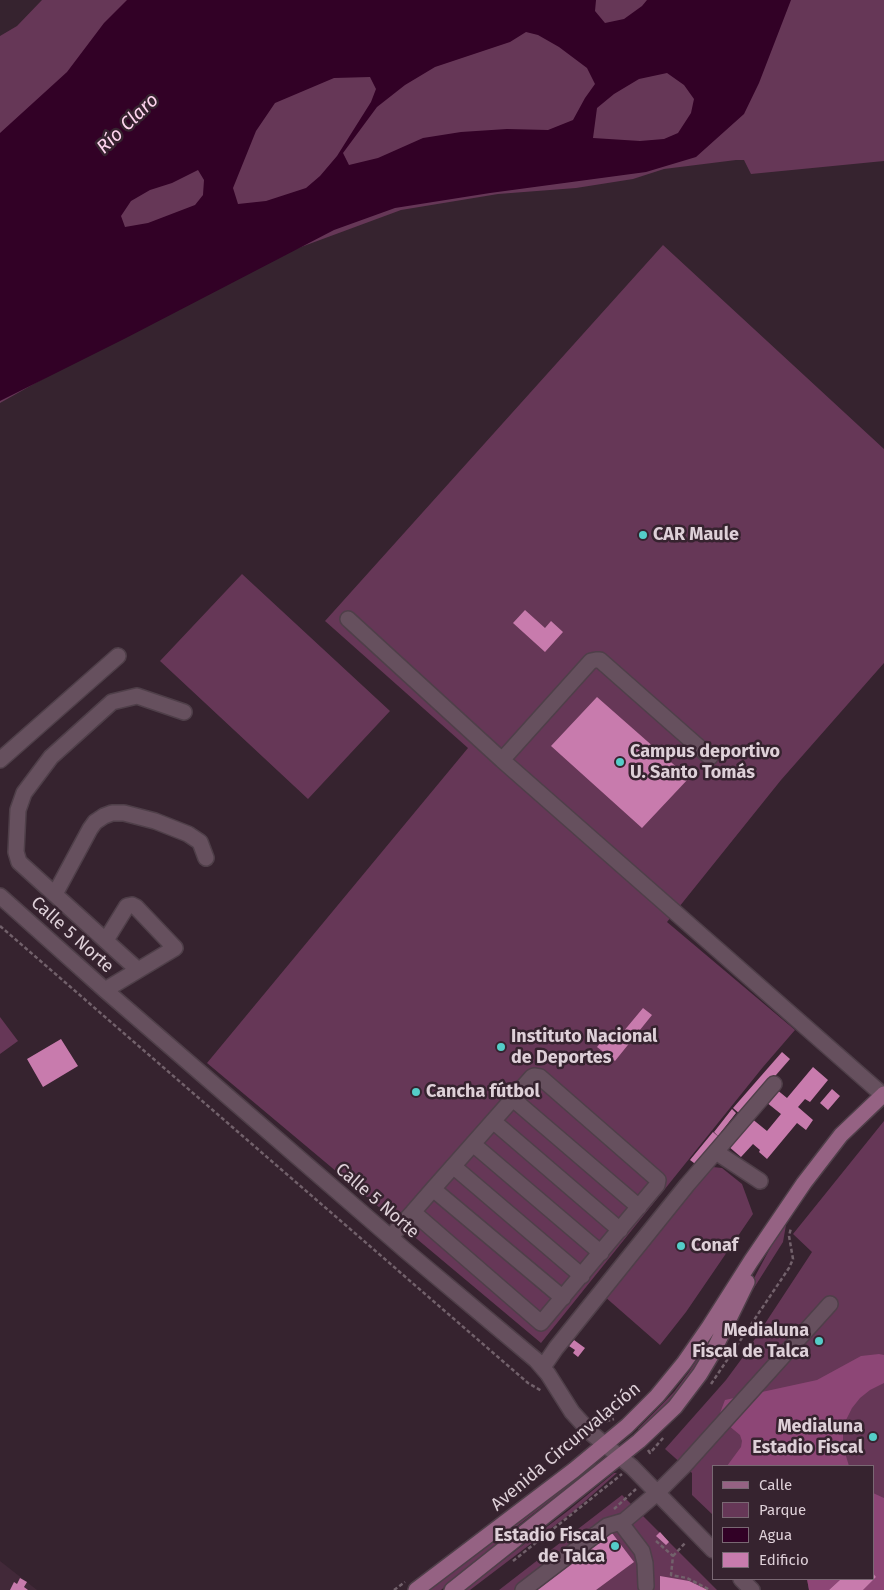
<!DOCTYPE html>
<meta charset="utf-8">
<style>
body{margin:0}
#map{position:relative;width:884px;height:1590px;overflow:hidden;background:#36232f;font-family:"Fira Sans",sans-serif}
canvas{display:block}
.legend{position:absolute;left:712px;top:1465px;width:162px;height:115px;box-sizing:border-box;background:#36232f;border:1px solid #796873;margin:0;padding:6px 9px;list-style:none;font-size:15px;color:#ded0d8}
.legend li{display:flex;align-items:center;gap:10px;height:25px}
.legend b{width:25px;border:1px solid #796873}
</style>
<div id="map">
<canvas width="884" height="1590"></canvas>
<ul class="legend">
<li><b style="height:6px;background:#956283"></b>Calle</li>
<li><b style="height:14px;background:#663757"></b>Parque</li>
<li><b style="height:14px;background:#320126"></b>Agua</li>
<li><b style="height:14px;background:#c87bad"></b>Edificio</li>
</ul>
</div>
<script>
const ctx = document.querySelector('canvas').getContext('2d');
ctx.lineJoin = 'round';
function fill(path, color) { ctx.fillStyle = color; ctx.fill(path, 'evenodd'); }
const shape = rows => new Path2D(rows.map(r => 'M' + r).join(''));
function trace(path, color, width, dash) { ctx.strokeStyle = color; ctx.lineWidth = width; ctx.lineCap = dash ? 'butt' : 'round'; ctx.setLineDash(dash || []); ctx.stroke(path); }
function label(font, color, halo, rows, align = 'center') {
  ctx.font = font + ' "Fira Sans",sans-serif'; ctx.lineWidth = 5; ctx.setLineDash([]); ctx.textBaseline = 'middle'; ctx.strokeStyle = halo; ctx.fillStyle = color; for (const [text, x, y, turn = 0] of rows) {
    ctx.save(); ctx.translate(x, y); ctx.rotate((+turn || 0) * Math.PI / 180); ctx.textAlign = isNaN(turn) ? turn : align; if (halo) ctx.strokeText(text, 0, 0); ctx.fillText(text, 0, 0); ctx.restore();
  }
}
const built = shape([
 [0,1561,37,1590,0,1590]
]);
const green = shape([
 [42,0,884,0,884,161,751,174,744,160,736,160,664,169,633,179,576,188,498,194,401,210,301,247,190,296,0,403,0,36,17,26],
 [663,245,884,449,884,663,781,780,667,922,795,1030,763,1067,541,1343,207,1063,468,748,325,621],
 [242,574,390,711,308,799,160,661],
 [0,1017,18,1041,0,1054],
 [884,1121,884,1590,809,1590,807,1579,873,1579,873,1466,713,1466,713,1515,692,1495,692,1473,665,1449,726,1380,743,1357,812,1252,793,1234],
 [713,1167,722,1168,742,1184,753,1214,686,1312,660,1345,604,1296,709,1168],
 [783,1224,786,1225,783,1242,747,1299,744,1297],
 [719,1325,707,1352,677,1394,640,1431,638,1429,674,1392,689,1372],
 [594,1462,596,1463,595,1466,512,1530,471,1566,441,1590,427,1590],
 [614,1473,617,1473,574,1511,470,1590,464,1590,569,1510],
 [622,1495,717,1590,499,1590]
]);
const forest = shape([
 [879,1354,884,1355,884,1383,870,1390,860,1398,852,1408,846,1420,843,1433,843,1446,849,1466,727,1466,741,1447,742,1441,740,1435,722,1420,720,1413,725,1400,817,1380,861,1356],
 [873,1493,884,1498,884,1590,863,1590,876,1577,873,1573],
 [807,1579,841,1579,829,1590,809,1590]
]);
const water = shape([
 [127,0,596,0,595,11,605,23,624,19,642,6,647,0,791,0,759,83,744,114,696,157,646,172,490,193,395,208,334,230,126,338,0,401,0,133,67,72,104,23],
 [526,32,538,35,559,47,587,68,595,84,585,98,573,120,548,130,507,129,461,132,423,138,378,158,349,165,343,153,377,107,405,85,435,67,510,42],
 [667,73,684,85,694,99,691,113,678,133,664,139,640,141,593,138,597,108,614,94,639,79],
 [370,77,376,89,371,102,337,156,320,176,306,188,266,201,238,204,233,188,256,131,275,103,334,78],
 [198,170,204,180,203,195,195,205,148,223,125,227,121,216,131,201,150,190,172,183]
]);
const building = shape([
 [525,610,545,628,551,621,563,632,545,652,513,623],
 [597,697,689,778,642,828,551,746],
 [643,1008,652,1015,615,1061,597,1047,610,1031,618,1038],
 [61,1039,78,1066,43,1087,27,1059],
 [782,1052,790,1059,741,1115,733,1108],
 [813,1067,828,1080,810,1102,805,1099,798,1107,813,1120,806,1130,797,1123,767,1159,759,1152,760,1150,753,1144,741,1157,728,1146,751,1118,767,1131,781,1114,766,1102,776,1089,787,1098],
 [832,1089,840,1096,828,1110,820,1103],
 [732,1109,736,1113,718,1136,714,1132],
 [713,1132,720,1138,698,1166,690,1160],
 [411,1223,418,1228,412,1235,405,1230],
 [574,1340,585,1348,578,1357,573,1353,575,1350,569,1346],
 [660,1532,669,1542,666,1545,656,1536],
 [612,1533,634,1562,596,1590,537,1590],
 [873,1573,876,1577,863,1590,829,1590,841,1579,873,1579],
 [660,1576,689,1581,708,1590,660,1590],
 [20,1578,27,1582,24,1587,28,1590,10,1590,14,1582,17,1584]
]);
const path = shape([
 [0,926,528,1383,542,1391],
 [711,1384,789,1268,793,1259,789,1236,791,1228],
 [600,1423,614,1419],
 [575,1437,580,1445],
 [648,1450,650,1453,664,1437],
 [614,1509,636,1489],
 [656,1541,673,1556,671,1575,687,1578,710,1590],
 [673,1556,686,1542],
 [513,1561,622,1474],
 [394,1590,405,1582]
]);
const minor = shape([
 [348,619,502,760],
 [710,757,600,660,596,660,591,661,502,760,883,1095],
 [0,760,118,656],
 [55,894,90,829,95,822,104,816,112,813,124,813,155,821,188,834,200,842,206,858],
 [0,896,105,990,405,1250,536,1360,548,1374,572,1412,591,1433,632,1467,713,1550],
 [138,970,19,862,16,852,18,810,24,793,51,757,112,702,137,696,184,712],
 [105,990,175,948,136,907,132,905,127,906,106,940],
 [513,1099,639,1207],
 [493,1121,620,1230],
 [473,1144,601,1253],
 [716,1152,760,1181],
 [453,1166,582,1276],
 [433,1189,563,1298],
 [391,1237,400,1226,413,1212,433,1189,532,1077,534,1076,540,1077,658,1180,657,1185,541,1323,413,1212],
 [543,1367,556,1348,687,1185,774,1084],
 [620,1522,642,1551,645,1563,646,1586],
 [741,1579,752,1590],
 [523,1590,607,1526,624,1521,657,1493,684,1466,830,1304]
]);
const major = shape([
 [416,1590,574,1470,627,1426,657,1396,684,1363,709,1327,751,1261,804,1183,841,1135,884,1094],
 [452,1590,639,1441,675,1407,700,1374,712,1354,747,1282]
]);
const markers = [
 [643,535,5,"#54cdc8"],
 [620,762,5,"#54cdc8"],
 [501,1047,5,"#54cdc8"],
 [416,1092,5,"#54cdc8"],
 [681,1246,5,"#54cdc8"],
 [819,1341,5,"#54cdc8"],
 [873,1437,5,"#54cdc8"],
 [615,1546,5,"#54cdc8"]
];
const poiNames = [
 ["CAR Maule",653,535],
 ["Campus deportivo",630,752],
 ["U. Santo Tomás",630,773],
 ["Instituto Nacional",511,1037],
 ["de Deportes",511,1058],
 ["Cancha fútbol",426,1092],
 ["Conaf",691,1246],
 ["Medialuna",809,1331,"right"],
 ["Fiscal de Talca",809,1352,"right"],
 ["Medialuna",863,1427,"right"],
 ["Estadio Fiscal",863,1448,"right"],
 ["Estadio Fiscal",605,1536,"right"],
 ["de Talca",605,1557,"right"]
];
const streetNames = [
 ["Calle 5 Norte",72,935,42],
 ["Calle 5 Norte",377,1201,41],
 ["Avenida Circunvalación",566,1447,-40]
];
const waterNames = [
 ["Río Claro",128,124,-44]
];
fill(built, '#422939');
fill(green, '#663757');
fill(forest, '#8d4676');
fill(water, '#320126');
fill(building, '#c87bad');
trace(minor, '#4f3f49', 18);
trace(major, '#4f3f49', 18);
trace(path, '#72616b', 2.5, [4, 2.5]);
trace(minor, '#66505e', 15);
trace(major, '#956283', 15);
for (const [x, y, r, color] of markers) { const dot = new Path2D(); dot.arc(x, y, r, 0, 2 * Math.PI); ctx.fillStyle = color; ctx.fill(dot); trace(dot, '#36232f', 2); }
label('bold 18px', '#ded0d8', '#36232f', poiNames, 'left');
label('18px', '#ded0d8', '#36232f', streetNames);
label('italic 19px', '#fed4ee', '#36232f', waterNames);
</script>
